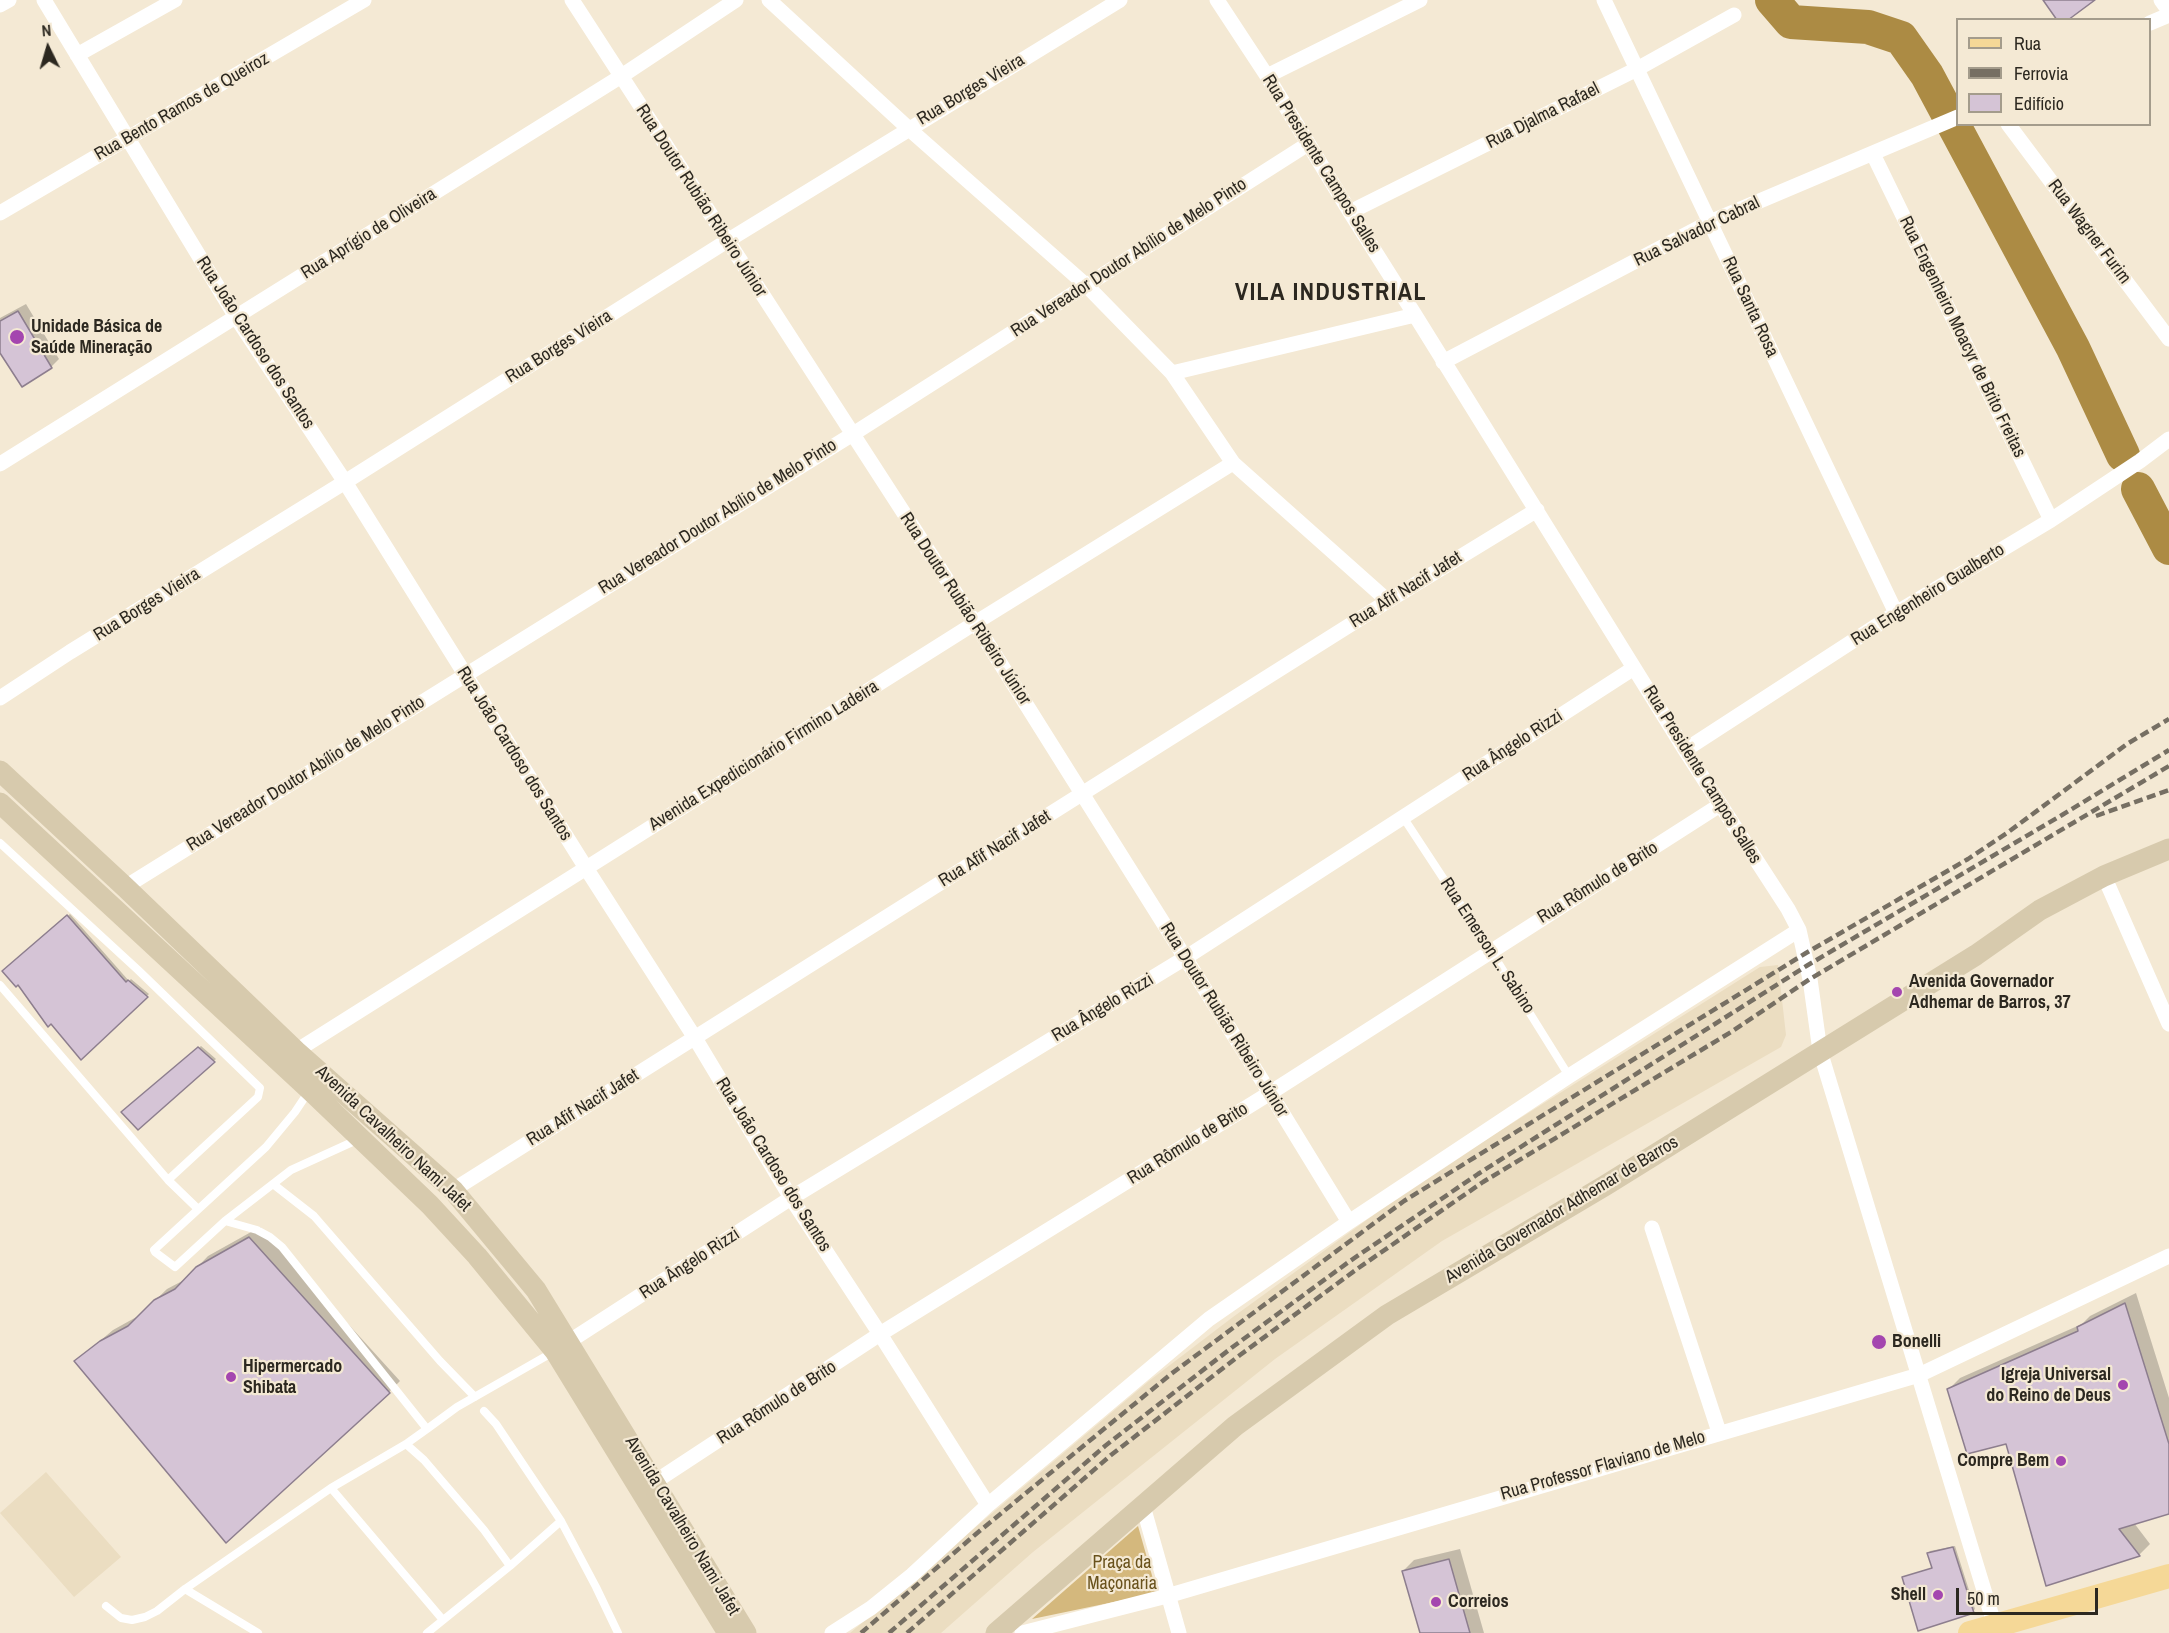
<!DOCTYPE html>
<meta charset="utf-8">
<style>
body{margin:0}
#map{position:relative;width:2169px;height:1633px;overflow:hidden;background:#f4e9d4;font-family:"Archivo Narrow",sans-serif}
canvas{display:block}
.legend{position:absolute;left:1956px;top:18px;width:195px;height:108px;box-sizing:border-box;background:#f4e9d4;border:2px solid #a49c8c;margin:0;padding:8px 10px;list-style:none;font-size:18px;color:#2c2820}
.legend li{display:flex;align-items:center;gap:12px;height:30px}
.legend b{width:30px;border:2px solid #a49c8c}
.north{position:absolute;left:18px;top:18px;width:60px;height:60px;-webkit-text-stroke:4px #f4e9d4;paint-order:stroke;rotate:355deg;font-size:16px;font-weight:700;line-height:24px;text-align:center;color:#2c2820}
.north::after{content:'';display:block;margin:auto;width:21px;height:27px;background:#2c2820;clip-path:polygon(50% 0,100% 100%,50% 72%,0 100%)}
.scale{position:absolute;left:1956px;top:1588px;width:142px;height:27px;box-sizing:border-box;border:3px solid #2c2820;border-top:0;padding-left:8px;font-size:18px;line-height:21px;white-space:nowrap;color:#2c2820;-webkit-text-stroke:4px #f4e9d4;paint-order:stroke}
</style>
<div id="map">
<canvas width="2169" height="1633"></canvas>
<ul class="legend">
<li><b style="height:8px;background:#f5d897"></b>Rua</li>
<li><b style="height:8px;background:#766f63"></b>Ferrovia</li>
<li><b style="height:16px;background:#d5c4d6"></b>Edifício</li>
</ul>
<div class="north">N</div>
<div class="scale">50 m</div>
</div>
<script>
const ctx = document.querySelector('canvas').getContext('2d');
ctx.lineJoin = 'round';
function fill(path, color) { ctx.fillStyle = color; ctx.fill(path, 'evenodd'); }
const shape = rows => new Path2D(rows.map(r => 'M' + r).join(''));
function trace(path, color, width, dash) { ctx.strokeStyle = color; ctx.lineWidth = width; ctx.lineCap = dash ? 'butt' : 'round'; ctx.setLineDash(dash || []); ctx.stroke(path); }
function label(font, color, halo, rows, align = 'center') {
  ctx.font = font + ' "Archivo Narrow",sans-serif'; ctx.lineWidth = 4.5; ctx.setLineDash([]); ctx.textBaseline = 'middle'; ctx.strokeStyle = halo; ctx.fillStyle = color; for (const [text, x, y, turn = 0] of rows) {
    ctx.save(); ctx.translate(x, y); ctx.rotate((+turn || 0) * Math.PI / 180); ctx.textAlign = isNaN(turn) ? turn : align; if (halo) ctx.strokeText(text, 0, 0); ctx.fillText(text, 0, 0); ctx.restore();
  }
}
const built = shape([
 [1778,965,1786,1035,1781,1047,1442,1241,1275,1359,1033,1552,941,1633,850,1633,1149,1381,1233,1317,1390,1203,1468,1151,1760,967],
 [46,1472,121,1557,74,1597,0,1513]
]);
const green = shape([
 [1138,1526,1157,1593,1032,1619]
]);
const shadow = shape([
 [26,304,59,359,51,367,0,350,0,318],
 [70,914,129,981,131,979,149,994,81,1058,19,983,4,971],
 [201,1046,216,1059,138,1128,123,1112],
 [260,1227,400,1381,389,1392,76,1361,113,1330,140,1315,167,1289,186,1279,208,1256],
 [2136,1293,2169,1398,2169,1512,2134,1523,2150,1544,2139,1555,1949,1389,1960,1378,2082,1324,2090,1316],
 [1955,1546,1975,1609,1973,1611,1904,1578,1934,1567,1928,1553,1930,1551],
 [1460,1549,1484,1633,1421,1633,1403,1571,1414,1560]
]);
const river = shape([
 [1772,0,1791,22,1868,27,1901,38,1927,75,2073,348,2123,455],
 [2138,489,2169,548]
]);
const building = shape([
 [2043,0,2095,0,2068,20,2057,20,2043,0],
 [18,311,52,368,22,387,0,353,0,321,18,311],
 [67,915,126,982,128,980,148,997,81,1060,51,1024,48,1027,18,985,16,987,2,971,67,915],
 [198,1047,215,1062,138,1130,121,1112,198,1047],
 [249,1237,390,1393,226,1543,74,1361,100,1341,128,1326,154,1300,175,1289,196,1267,249,1237],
 [2125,1303,2169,1444,2169,1514,2119,1529,2140,1556,2046,1586,2006,1444,1967,1454,1947,1389,2078,1331,2077,1327,2125,1303],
 [1953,1547,1974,1613,1918,1631,1902,1577,1932,1568,1927,1553,1953,1547],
 [1449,1559,1470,1633,1420,1633,1402,1571,1449,1559]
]);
const lane = shape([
 [1403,817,1491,951,1569,1076],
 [0,843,138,970,260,1088,258,1097,168,1180],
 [0,985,168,1180,198,1209],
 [309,1091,295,1112,266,1147,154,1250,155,1252,175,1267,225,1221,291,1170,359,1139],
 [273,1184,314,1216,440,1361,475,1397],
 [225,1221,257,1230,270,1237,282,1247,427,1429,457,1407,555,1351],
 [484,1411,496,1424,561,1521,596,1587,618,1633],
 [406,1444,424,1460,484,1530,510,1566],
 [331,1488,443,1620],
 [185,1589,258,1633],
 [106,1606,121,1618,132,1620,145,1617,157,1611,185,1589,331,1488,406,1444,427,1429],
 [427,1633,510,1566,561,1521]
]);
const street = shape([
 [44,0,236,317,345,482,586,868,695,1038,791,1198,880,1334,988,1505],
 [572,0,975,623,1270,1093,1349,1222],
 [769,0,908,128,1087,286,1172,373,1233,463,1388,601],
 [1217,0,1267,76,1350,212,1415,315,1685,750,1788,909,1799,930,1810,979,1820,1051,1997,1633],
 [1604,0,1896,613],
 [2161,0,2169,11],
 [0,5,9,0],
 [2150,23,2169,15],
 [77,55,175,0],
 [1267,76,1420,0],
 [2008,124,2169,339],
 [1873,154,2051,520],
 [1350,212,1637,69,1734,15],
 [0,213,364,0],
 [1443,362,1710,222,1958,117],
 [1172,373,1415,315],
 [0,464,620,77,736,0],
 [0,698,70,652,345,482,727,241,1120,0],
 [1685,750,1896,613,2051,520,2140,461,2169,439],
 [2104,876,2169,1024],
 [125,887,853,434,1308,144],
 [290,1059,296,1051,975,623,1233,463],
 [453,1190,1388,601,1537,510],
 [1652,1228,1719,1432],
 [559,1348,791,1198,1185,958,1634,668],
 [647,1487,880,1334,1270,1093,1720,805],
 [1143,1506,1179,1633],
 [832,1633,871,1608,912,1575,988,1505,1209,1319,1349,1222,1569,1076,1799,930],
 [1022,1633,1167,1596,1919,1375,2169,1256]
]);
const secondary = shape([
 [0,771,125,887,296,1051,453,1190,536,1290,746,1633],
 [0,803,310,1090,430,1205,477,1256,555,1351,728,1633],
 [996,1633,1235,1426,1387,1315,1606,1185,1976,955,2040,910,2104,876,2169,849]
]);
const primary = shape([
 [1970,1633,2169,1576]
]);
const rail = shape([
 [2096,816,2169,790],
 [861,1633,976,1534,1171,1374,1404,1201,1806,953,1968,859,2007,833,2127,744,2169,719],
 [889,1633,1105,1446,1234,1346,1350,1261,1478,1174,1808,965,2062,815,2169,750],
 [907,1633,1111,1455,1240,1355,1357,1269,1483,1182,1731,1032,1810,979,2169,766]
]);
const markers = [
 [17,337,8,"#a446af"],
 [1897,992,6,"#a446af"],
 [1879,1342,8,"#a446af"],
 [231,1377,6,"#a446af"],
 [2123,1385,6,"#a446af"],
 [2061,1461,6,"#a446af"],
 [1938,1595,6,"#a446af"],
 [1436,1602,6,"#a446af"]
];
const streetNames = [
 ["Rua Borges Vieira",971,90,-31],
 ["Rua Bento Ramos de Queiroz",182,107,-30],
 ["Rua Djalma Rafael",1543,116,-27],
 ["Rua Presidente Campos Salles",1321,164,58],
 ["Rua Doutor Rubião Ribeiro Júnior",701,201,57],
 ["Rua Salvador Cabral",1697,232,-26],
 ["Rua Wagner Furim",2089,232,53],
 ["Rua Aprígio de Oliveira",369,234,-32],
 ["Rua Vereador Doutor Abílio de Melo Pinto",1129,258,-33],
 ["Rua Santa Rosa",1750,307,65],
 ["Rua Engenheiro Moacyr de Brito Freitas",1962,337,64],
 ["Rua João Cardoso dos Santos",255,343,57],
 ["Rua Borges Vieira",559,347,-32],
 ["Rua Vereador Doutor Abílio de Melo Pinto",718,517,-32],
 ["Rua Afif Nacif Jafet",1406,590,-32],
 ["Rua Engenheiro Gualberto",1928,595,-32],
 ["Rua Borges Vieira",147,605,-32],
 ["Rua Doutor Rubião Ribeiro Júnior",965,609,57],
 ["Rua Ângelo Rizzi",1513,746,-33],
 ["Rua João Cardoso dos Santos",514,754,58],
 ["Avenida Expedicionário Firmino Ladeira",764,756,-32],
 ["Rua Vereador Doutor Abílio de Melo Pinto",306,774,-32],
 ["Rua Presidente Campos Salles",1702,775,58],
 ["Rua Afif Nacif Jafet",995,849,-32],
 ["Rua Rômulo de Brito",1598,883,-32],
 ["Rua Emerson L. Sabino",1487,946,57],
 ["Rua Ângelo Rizzi",1103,1008,-31],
 ["Rua Doutor Rubião Ribeiro Júnior",1224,1020,58],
 ["Rua Afif Nacif Jafet",583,1108,-32],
 ["Avenida Cavalheiro Nami Jafet",393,1139,43],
 ["Rua Rômulo de Brito",1188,1144,-32],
 ["Rua João Cardoso dos Santos",773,1165,58],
 ["Avenida Governador Adhemar de Barros",1562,1210,-31],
 ["Rua Ângelo Rizzi",690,1264,-33],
 ["Rua Rômulo de Brito",777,1403,-33],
 ["Rua Professor Flaviano de Melo",1603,1466,-16],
 ["Avenida Cavalheiro Nami Jafet",682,1526,59]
];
const poiNames = [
 ["Unidade Básica de",31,327],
 ["Saúde Mineração",31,348],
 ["Avenida Governador",1909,982],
 ["Adhemar de Barros, 37",1909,1003],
 ["Bonelli",1892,1342],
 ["Hipermercado",243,1367],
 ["Shibata",243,1388],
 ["Igreja Universal",2111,1375,"right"],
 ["do Reino de Deus",2111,1396,"right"],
 ["Compre Bem",2049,1461,"right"],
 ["Shell",1926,1595,"right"],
 ["Correios",1448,1602]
];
const parkNames = [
 ["Praça da",1122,1563],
 ["Maçonaria",1122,1584]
];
const districtNames = [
 ["VILA INDUSTRIAL",1331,294]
];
fill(built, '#ebddc1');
fill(green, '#d4b87d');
fill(shadow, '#0003');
trace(river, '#ac8b44', 34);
fill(building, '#d5c4d6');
trace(building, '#8d7e8e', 1.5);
trace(lane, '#fff', 8);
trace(street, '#fff', 15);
trace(secondary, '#d7caad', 21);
trace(primary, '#f5d897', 24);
trace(rail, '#766f63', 4.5, [9, 4.5]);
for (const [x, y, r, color] of markers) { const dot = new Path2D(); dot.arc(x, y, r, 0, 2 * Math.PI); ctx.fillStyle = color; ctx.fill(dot); trace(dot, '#f4e9d4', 2); }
label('18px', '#2c2820', '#f4e9d4', streetNames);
label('bold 18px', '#2c2820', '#f4e9d4', poiNames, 'left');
label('18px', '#69521c', '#f4e9d4', parkNames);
ctx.letterSpacing = '1.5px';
label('bold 24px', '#2c2820', '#f4e9d4', districtNames);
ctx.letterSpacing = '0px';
</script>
